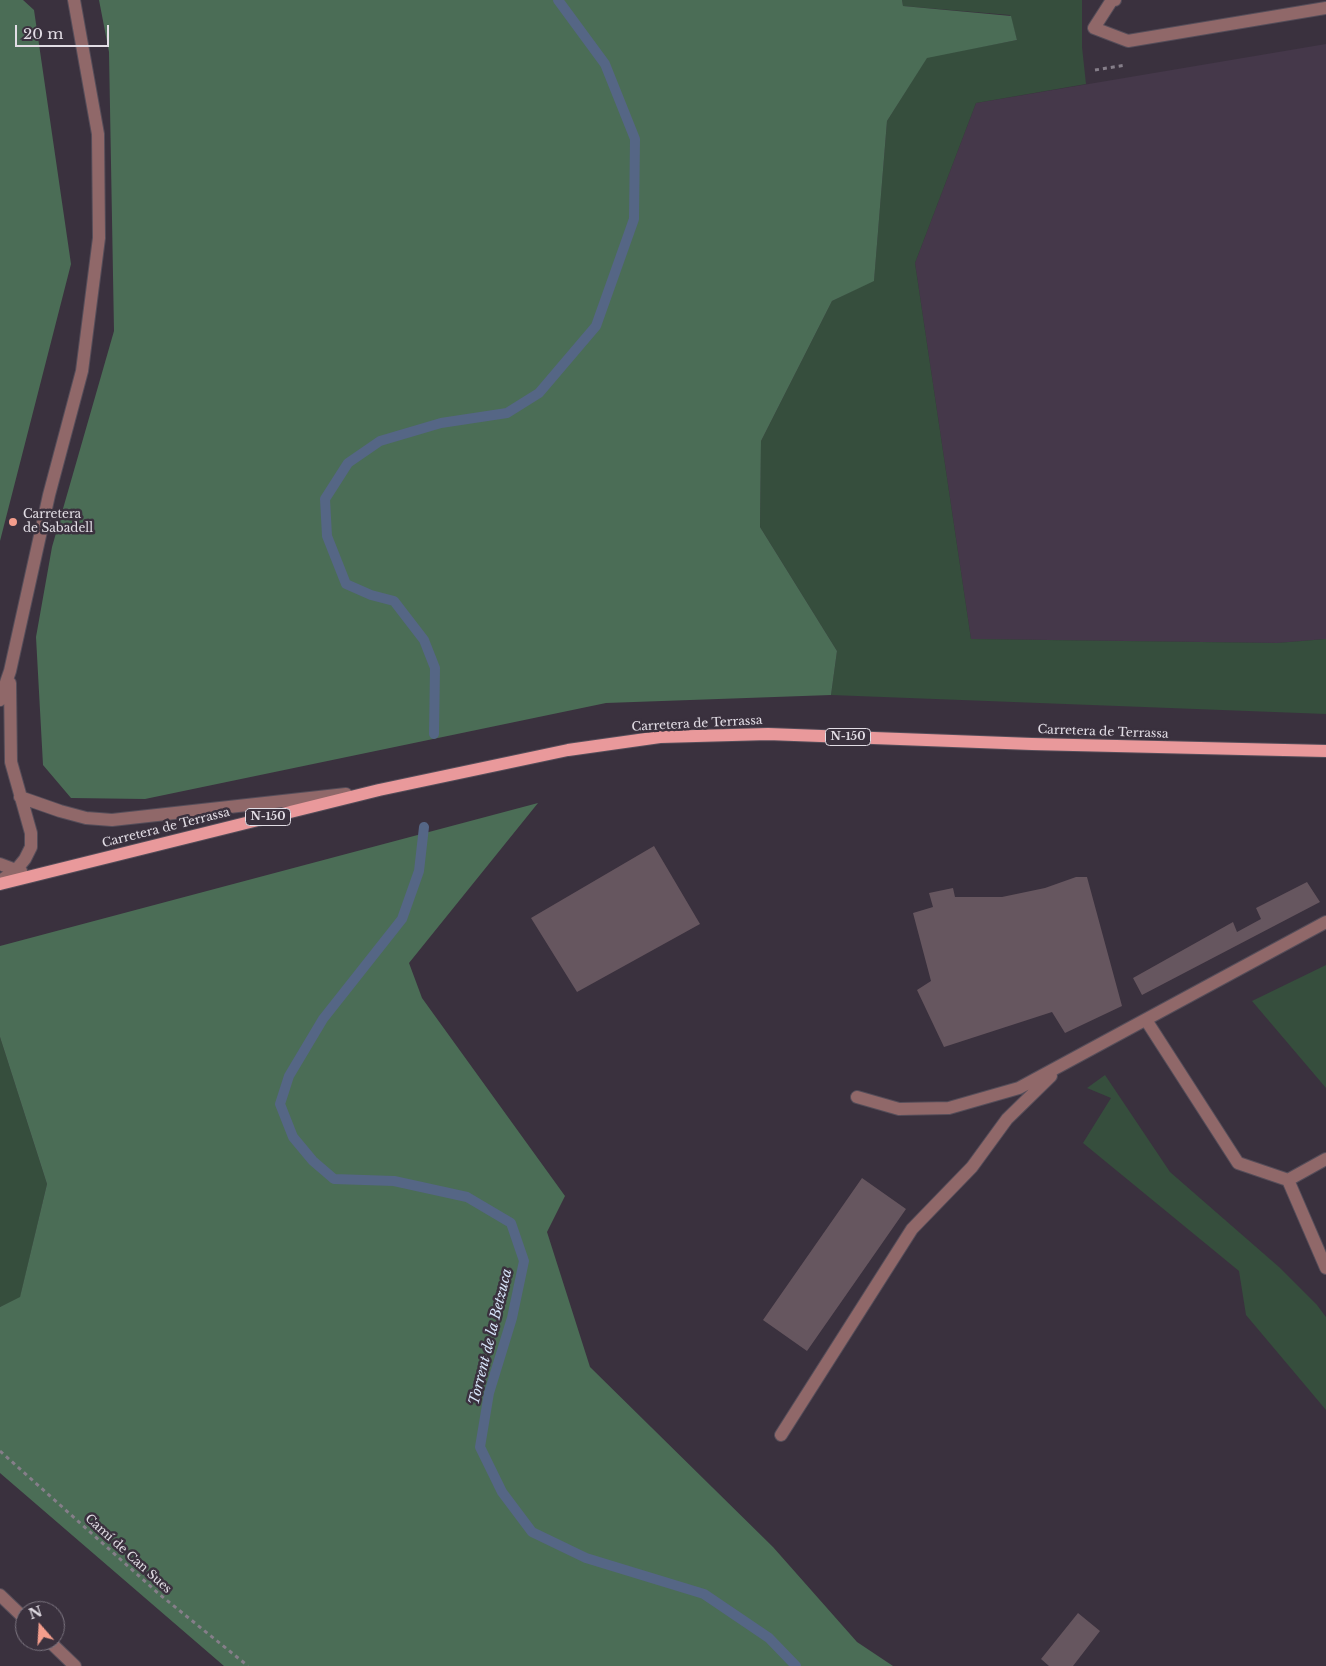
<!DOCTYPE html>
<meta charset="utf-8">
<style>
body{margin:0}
#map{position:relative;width:1326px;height:1666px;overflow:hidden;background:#3a313e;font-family:"Libre Baskerville",serif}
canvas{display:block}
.north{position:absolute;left:15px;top:1601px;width:50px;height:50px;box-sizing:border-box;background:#3a313e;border:1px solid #7d7681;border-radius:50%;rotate:341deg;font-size:14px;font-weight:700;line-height:20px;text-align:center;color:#e2dde5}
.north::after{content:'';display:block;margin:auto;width:18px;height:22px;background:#f49d8c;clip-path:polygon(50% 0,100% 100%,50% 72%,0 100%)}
.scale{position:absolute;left:15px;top:25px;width:94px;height:22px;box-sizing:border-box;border:2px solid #e2dde5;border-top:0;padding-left:6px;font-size:15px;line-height:18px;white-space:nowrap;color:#e2dde5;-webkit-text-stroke:4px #3a313e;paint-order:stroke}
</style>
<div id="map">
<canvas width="1326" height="1666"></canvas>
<div class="north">N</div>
<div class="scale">20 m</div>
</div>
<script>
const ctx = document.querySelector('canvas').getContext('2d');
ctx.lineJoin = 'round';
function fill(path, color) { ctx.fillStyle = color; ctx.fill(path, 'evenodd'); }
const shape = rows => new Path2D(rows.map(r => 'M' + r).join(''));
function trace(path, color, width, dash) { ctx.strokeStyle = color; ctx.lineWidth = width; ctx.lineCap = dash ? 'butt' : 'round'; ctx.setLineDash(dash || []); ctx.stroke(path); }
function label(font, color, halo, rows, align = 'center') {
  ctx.font = font + ' "Libre Baskerville",serif'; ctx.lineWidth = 5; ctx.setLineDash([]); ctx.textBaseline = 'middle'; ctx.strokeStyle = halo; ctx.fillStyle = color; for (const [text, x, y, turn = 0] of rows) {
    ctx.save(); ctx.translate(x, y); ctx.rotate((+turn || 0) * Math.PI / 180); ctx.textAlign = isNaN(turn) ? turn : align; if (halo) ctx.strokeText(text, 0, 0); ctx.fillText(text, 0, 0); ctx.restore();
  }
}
const built = shape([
 [1326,44,1326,639,1277,643,971,639,915,263,976,103]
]);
const green = shape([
 [902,0,1082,0,1082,47,1086,84,976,103,915,263,971,639,1277,643,1326,639,1326,714,831,695,837,651,760,527,761,441,832,301,874,280,887,121,927,57,1017,40,1010,15,903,6],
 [1326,965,1326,1088,1252,1001],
 [0,1037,47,1184,20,1298,0,1307],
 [1105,1075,1170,1172,1279,1267,1317,1305,1326,1317,1326,1410,1246,1315,1239,1271,1083,1143,1111,1098,1087,1088]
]);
const forest = shape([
 [0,0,23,0,34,10,71,264,0,541],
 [99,0,902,0,903,6,1011,16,1017,40,927,58,887,121,874,281,832,301,761,441,760,527,837,651,831,695,606,703,145,799,71,798,43,765,36,637,52,547,114,331,109,52],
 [538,803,409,963,422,998,565,1196,547,1232,590,1367,773,1547,857,1642,893,1666,224,1666,0,1473,0,1307,20,1297,47,1184,0,1037,0,946]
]);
const stream = shape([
 [434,734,435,668,424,640,394,601,371,595,346,584,327,536,325,499,348,463,380,441,441,423,507,413,539,393,596,326,634,219,635,139,605,64,558,0],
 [424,827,419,871,402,919,323,1019,289,1076,280,1104,293,1137,313,1161,334,1179,394,1181,467,1197,511,1223,524,1261,512,1318,489,1393,480,1447,502,1492,532,1532,586,1558,704,1594,769,1638,796,1666]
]);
const building = shape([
 [654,846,700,924,577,992,531,918],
 [1076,877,1087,877,1122,1006,1065,1033,1052,1012,944,1047,917,990,931,981,913,913,933,907,929,893,953,888,955,897,1002,897,1045,888],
 [1307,882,1320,902,1142,995,1133,978,1233,922,1237,932,1261,919,1256,908],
 [862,1178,906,1209,807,1351,763,1320],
 [1078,1613,1100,1631,1073,1666,1049,1666,1041,1659]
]);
const path = shape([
 [1095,70,1126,65],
 [0,1451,159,1594,248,1666]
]);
const minor = shape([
 [1115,0,1112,0,1094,28,1128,41,1326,8],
 [0,700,10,671,49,495,82,371,99,238,98,134,74,0],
 [20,797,60,811,86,818,112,820,346,794],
 [0,864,16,870,21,871],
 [0,881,16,870,25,859,31,847,31,833,11,762,10,683],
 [1146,1020,1238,1163,1288,1180,1326,1159],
 [857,1097,899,1109,949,1108,1019,1088,1326,922],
 [1288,1180,1326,1268],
 [781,1435,912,1229,972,1167,1007,1119,1051,1076],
 [0,1595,25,1619],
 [49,1641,75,1666]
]);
const major = shape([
 [0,884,379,790,568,750,660,737,768,734,1032,744,1326,751]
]);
const markers = [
 [13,522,5,"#f49d8c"]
];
const shields = [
 [848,737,45],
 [268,817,45]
];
const shieldNames = [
 ["N-150",848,737],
 ["N-150",268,817]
];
const poiNames = [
 ["Carretera",23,515],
 ["de Sabadell",23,529]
];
const streetNames = [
 ["Carretera de Terrassa",697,724,-3],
 ["Carretera de Terrassa",1103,732,2],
 ["Carretera de Terrassa",166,828,-14],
 ["Camí de Can Sues",128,1554,42]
];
const waterNames = [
 ["Torrent de la Betzuca",491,1337,-76]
];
fill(built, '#45384a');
fill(green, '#364e3d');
fill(forest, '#4b6d56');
trace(stream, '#556685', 10);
fill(building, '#66565f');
trace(minor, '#554d59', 14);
trace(major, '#554d59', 14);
trace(path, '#857e89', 3, [4, 4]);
trace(minor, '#906869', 12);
trace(major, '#e9999b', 12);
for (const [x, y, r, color] of markers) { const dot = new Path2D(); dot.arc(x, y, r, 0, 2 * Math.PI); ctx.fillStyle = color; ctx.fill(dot); trace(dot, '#3a313e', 2); }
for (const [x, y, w] of shields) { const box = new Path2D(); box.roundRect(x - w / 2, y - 8.5, w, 17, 4); ctx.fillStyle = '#3a313e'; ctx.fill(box); trace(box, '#e2dde5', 1); }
label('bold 11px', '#e2dde5', null, shieldNames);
label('12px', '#e2dde5', '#3a313e', poiNames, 'left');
label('12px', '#e2dde5', '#3a313e', streetNames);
label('italic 14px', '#d7e4fa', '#3a313e', waterNames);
</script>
